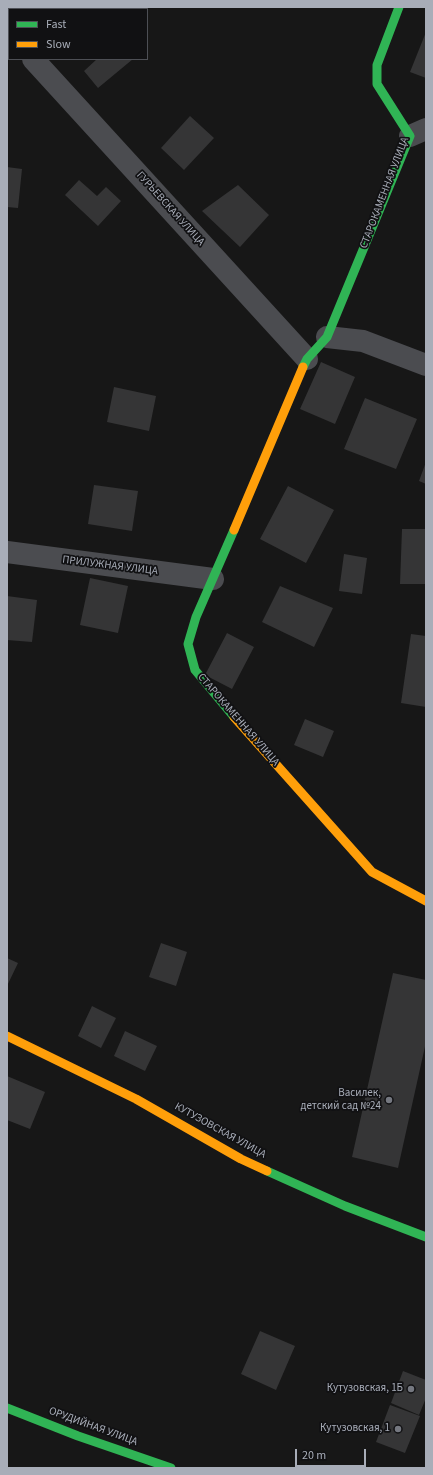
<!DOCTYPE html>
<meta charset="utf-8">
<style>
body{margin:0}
#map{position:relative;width:433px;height:1475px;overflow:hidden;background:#171717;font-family:"Source Sans 3",sans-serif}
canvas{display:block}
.frame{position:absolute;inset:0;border:8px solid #a8adb8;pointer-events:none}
.legend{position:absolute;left:8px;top:8px;width:140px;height:52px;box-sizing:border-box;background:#111113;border:1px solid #4d4f55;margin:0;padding:5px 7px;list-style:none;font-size:12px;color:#a8adb8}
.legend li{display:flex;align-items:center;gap:8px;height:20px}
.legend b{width:20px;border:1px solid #4d4f55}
.scale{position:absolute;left:295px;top:1449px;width:71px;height:18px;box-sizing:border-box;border:2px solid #a8adb8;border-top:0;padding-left:5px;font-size:12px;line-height:14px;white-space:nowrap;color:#a8adb8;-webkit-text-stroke:3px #111113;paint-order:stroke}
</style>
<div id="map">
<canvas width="433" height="1475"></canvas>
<div class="frame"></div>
<ul class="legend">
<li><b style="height:5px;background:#30b455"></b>Fast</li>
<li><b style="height:5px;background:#ff9f0a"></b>Slow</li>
</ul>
<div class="scale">20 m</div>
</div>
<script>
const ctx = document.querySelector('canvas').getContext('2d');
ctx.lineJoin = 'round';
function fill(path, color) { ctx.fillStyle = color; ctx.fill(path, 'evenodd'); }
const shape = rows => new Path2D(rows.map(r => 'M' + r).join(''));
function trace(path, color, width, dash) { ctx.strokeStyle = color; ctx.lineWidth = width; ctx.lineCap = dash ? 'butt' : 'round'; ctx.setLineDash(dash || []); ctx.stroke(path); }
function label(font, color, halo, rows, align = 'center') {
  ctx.font = font + ' "Source Sans 3",sans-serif'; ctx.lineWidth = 3.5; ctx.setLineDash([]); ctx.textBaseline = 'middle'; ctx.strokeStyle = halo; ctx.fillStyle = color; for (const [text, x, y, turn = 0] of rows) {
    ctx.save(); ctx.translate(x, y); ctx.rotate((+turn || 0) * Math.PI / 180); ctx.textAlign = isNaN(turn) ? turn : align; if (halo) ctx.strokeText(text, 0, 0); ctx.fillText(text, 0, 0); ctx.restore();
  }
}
const building = shape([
 [49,7,76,7,74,9,50,9],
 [426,32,426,78,410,72],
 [97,59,133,59,98,88,84,71],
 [190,116,214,138,184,170,161,148],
 [7,167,22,169,18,208,7,207],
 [79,180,97,196,106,187,121,201,98,226,65,195],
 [238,185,269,215,240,247,202,211],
 [321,362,355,377,335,424,300,409],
 [114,387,156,396,149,431,107,422],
 [365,398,417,419,396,469,344,449],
 [426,462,426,484,419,481],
 [94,485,138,491,132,531,88,524],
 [288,486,334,510,306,563,260,539],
 [402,529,426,529,426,584,400,584],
 [344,554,367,558,362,594,339,591],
 [90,578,128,586,118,633,80,625],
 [280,586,333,608,314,647,262,622],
 [7,596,37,600,32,642,7,640],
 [227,633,254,647,232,689,205,675],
 [411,634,426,636,426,707,401,703],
 [305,719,334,731,323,757,294,745],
 [161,943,187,952,176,986,149,977],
 [7,958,18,963,7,986],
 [393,973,426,980,426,1042,398,1168,352,1157],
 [92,1006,116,1018,101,1048,78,1036],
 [125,1031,157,1046,145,1071,114,1056],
 [7,1076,45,1092,30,1129,7,1120],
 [260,1331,295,1346,276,1390,241,1374],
 [403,1371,426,1380,426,1398,419,1415,391,1403],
 [390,1405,420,1416,405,1453,376,1442]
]);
const street = shape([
 [7,31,9,33],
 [33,59,307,359],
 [410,136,426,129],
 [327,337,363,341,426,365],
 [7,552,213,579]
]);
const fast = shape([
 [303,367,307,359,327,337,410,136,377,84,377,65,399,7],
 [234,530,196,617,188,644,195,670,234,717],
 [267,1171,345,1206,426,1237],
 [7,1408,78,1436,171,1468]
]);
const slow = shape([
 [234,530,303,367],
 [234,717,372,872,426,901],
 [7,1036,136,1099,241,1159,267,1171]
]);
const markers = [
 [389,1100,4,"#757880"],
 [411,1389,4,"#757880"],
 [398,1429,4,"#757880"]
];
const streetNames = [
 ["СТАРОКАМЕННАЯ УЛИЦА",385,193,-69],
 ["ГУРЬЕВСКАЯ УЛИЦА",170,209,48],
 ["ПРИЛУЖНАЯ УЛИЦА",110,566,7],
 ["СТАРОКАМЕННАЯ УЛИЦА",238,720,49],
 ["КУТУЗОВСКАЯ УЛИЦА",220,1131,29],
 ["ОРУДИЙНАЯ УЛИЦА",93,1427,20]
];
const poiNames = [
 ["Василек,",381,1094],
 ["детский сад №24",381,1107],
 ["Кутузовская, 1Б",403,1389],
 ["Кутузовская, 1",390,1429]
];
fill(building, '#353536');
trace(street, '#4b4c50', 22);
trace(fast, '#30b455', 9);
trace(slow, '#ff9f0a', 9);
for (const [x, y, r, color] of markers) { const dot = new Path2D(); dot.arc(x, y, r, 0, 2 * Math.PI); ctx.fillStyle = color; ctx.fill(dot); trace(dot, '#111113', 1.5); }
label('11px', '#a8adb8', '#111113', streetNames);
label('11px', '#a8adb8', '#111113', poiNames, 'right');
</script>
